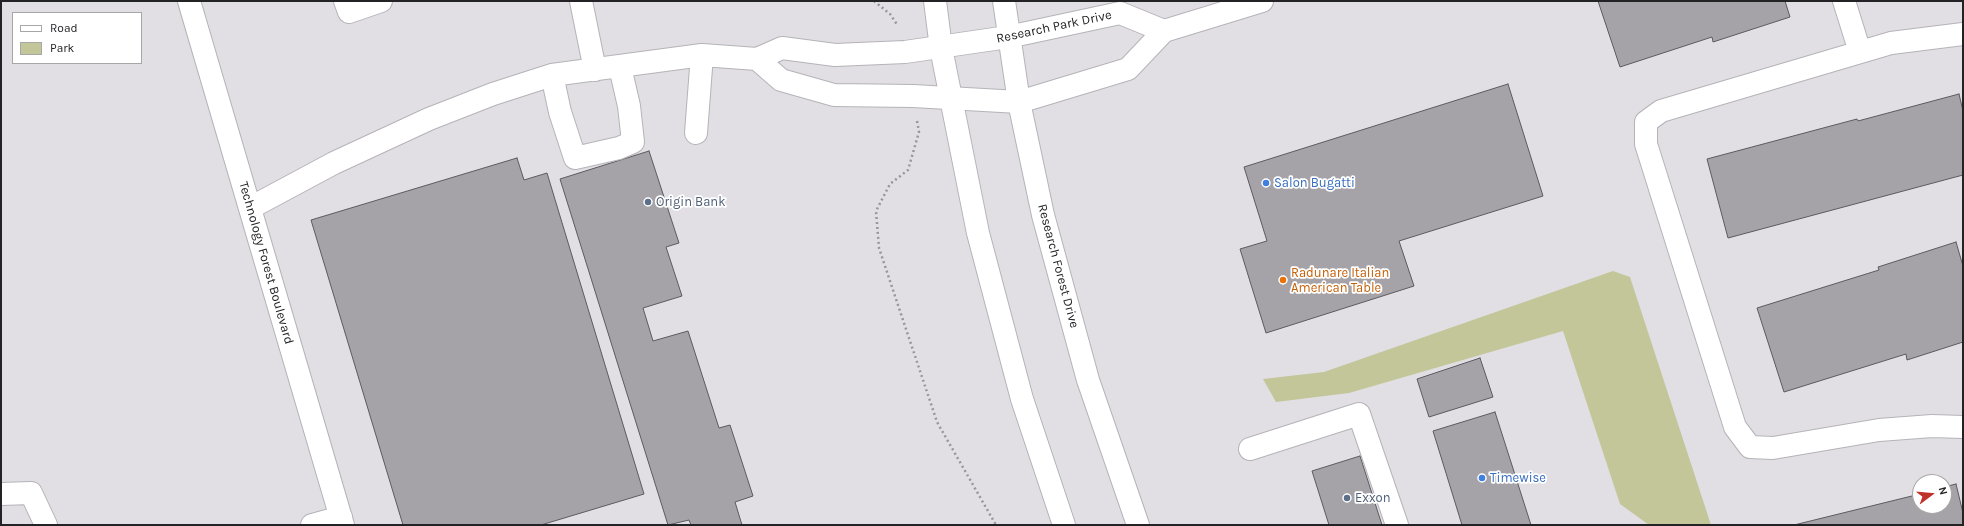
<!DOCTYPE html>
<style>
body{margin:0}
#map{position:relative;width:1964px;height:526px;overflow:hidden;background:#e1dfe4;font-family:Karla,sans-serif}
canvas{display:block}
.frame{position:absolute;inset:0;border:2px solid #232224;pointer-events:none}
.legend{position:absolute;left:12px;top:12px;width:130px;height:52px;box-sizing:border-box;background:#fff;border:1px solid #a7a7a7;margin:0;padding:5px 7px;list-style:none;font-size:12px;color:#232224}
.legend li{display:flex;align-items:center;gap:8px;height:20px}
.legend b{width:20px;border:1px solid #a7a7a7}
.north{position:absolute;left:1912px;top:474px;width:40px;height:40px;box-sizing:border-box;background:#fff;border:1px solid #a7a7a7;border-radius:50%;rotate:74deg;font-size:11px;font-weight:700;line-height:16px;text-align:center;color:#232224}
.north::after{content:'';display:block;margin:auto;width:14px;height:18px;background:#c03229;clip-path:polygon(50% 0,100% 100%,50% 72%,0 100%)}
</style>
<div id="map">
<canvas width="1964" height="526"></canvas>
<div class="frame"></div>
<ul class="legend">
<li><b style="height:5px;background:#fff"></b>Road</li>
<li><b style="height:11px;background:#c2c699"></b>Park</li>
</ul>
<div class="north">N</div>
</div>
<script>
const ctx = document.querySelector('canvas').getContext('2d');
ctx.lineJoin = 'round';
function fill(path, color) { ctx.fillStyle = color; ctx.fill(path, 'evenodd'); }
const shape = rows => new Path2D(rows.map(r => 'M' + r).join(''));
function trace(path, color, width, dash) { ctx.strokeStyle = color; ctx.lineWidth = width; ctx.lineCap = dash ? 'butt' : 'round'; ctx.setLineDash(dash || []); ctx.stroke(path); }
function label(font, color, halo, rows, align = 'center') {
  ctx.font = font + ' Karla,sans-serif'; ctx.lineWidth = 3.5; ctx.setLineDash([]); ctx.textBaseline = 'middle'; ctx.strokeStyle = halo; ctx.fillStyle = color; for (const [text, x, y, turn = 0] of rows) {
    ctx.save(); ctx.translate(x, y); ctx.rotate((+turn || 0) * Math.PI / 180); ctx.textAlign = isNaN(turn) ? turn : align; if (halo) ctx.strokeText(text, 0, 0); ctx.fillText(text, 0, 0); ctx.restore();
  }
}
const green = shape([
 [1613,271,1630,277,1711,525,1649,525,1620,504,1563,331,1349,393,1276,402,1263,379,1324,372]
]);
const building = shape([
 [1598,1,1785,1,1790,17,1713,42,1712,37,1620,67,1598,1],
 [1508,84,1543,196,1399,241,1414,286,1266,333,1240,249,1267,241,1244,167,1508,84],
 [1959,94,1963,111,1963,175,1728,238,1707,159,1857,119,1858,121,1959,94],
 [649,151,679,243,666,247,682,296,643,308,653,341,688,331,719,428,730,425,753,496,735,502,742,525,691,525,689,520,668,525,560,179,649,151],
 [517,158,524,180,547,173,644,494,541,525,403,525,311,220,517,158],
 [1956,242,1963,266,1963,342,1907,360,1906,354,1784,392,1757,308,1879,270,1878,267,1956,242],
 [1480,358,1493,397,1429,417,1417,379,1480,358],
 [1495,412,1531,525,1462,525,1433,431,1495,412],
 [1360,456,1382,525,1329,525,1312,471,1360,456],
 [1956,484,1963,513,1963,525,1794,525,1920,494,1920,506,1944,506,1944,487,1956,484]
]);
const path = shape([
 [874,1,890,14,898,26],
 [917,121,919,132,908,170,890,184,876,211,879,248,937,422,996,525]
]);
const minor = shape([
 [189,1,343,525],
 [345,1,349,12,381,1],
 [581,1,595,70],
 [1844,1,1860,52],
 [1963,34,1891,43,1661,111,1646,122,1646,144,1735,427,1750,447,1773,448,1879,430,1932,426,1963,427],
 [702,55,757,59,782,48,835,55,905,52,1008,37,1120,13,1164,31],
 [757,59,781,80,834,95,913,96,1019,102,1128,69,1164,31,1262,1],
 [552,75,560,112,575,158,619,148,633,142,629,106,620,67],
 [250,208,334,163,429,119,493,94,552,75,702,55,696,133],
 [1250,449,1359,414,1397,525],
 [1,494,31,493,46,525],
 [312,525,341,517]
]);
const major = shape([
 [935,1,941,48,978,233,1022,399,1064,525],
 [1004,1,1019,102,1043,215,1088,380,1138,525]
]);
const markers = [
 [1266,183,4,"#3f7fe0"],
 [648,202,4,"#5c6f8a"],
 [1283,280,4,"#e8710a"],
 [1482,478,4,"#3f7fe0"],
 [1347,498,4,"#5c6f8a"]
];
const streetNames = [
 ["Research Park Drive",1054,27,-12],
 ["Technology Forest Boulevard",266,263,74],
 ["Research Forest Drive",1058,266,75]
];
const shopNames = [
 ["Salon Bugatti",1274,183],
 ["Timewise",1490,478]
];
const serviceNames = [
 ["Origin Bank",656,202],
 ["Exxon",1355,498]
];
const foodNames = [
 ["Radunare Italian",1291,273],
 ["American Table",1291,288]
];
fill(green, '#c2c699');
fill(building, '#a5a3a7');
trace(building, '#5c5a5e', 1);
trace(minor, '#b5b3b8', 24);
trace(major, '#b5b3b8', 24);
trace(path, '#979699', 2.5, [2, 3]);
trace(minor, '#fff', 22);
trace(major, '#fff', 22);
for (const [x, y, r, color] of markers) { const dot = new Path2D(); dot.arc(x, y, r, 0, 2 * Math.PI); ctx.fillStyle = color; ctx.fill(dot); trace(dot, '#fff', 1.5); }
label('13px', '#232224', '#fff', streetNames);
label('13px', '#366cbe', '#fff', shopNames, 'left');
label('13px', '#4e5e75', '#fff', serviceNames, 'left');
label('13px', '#c56008', '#fff', foodNames, 'left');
</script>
